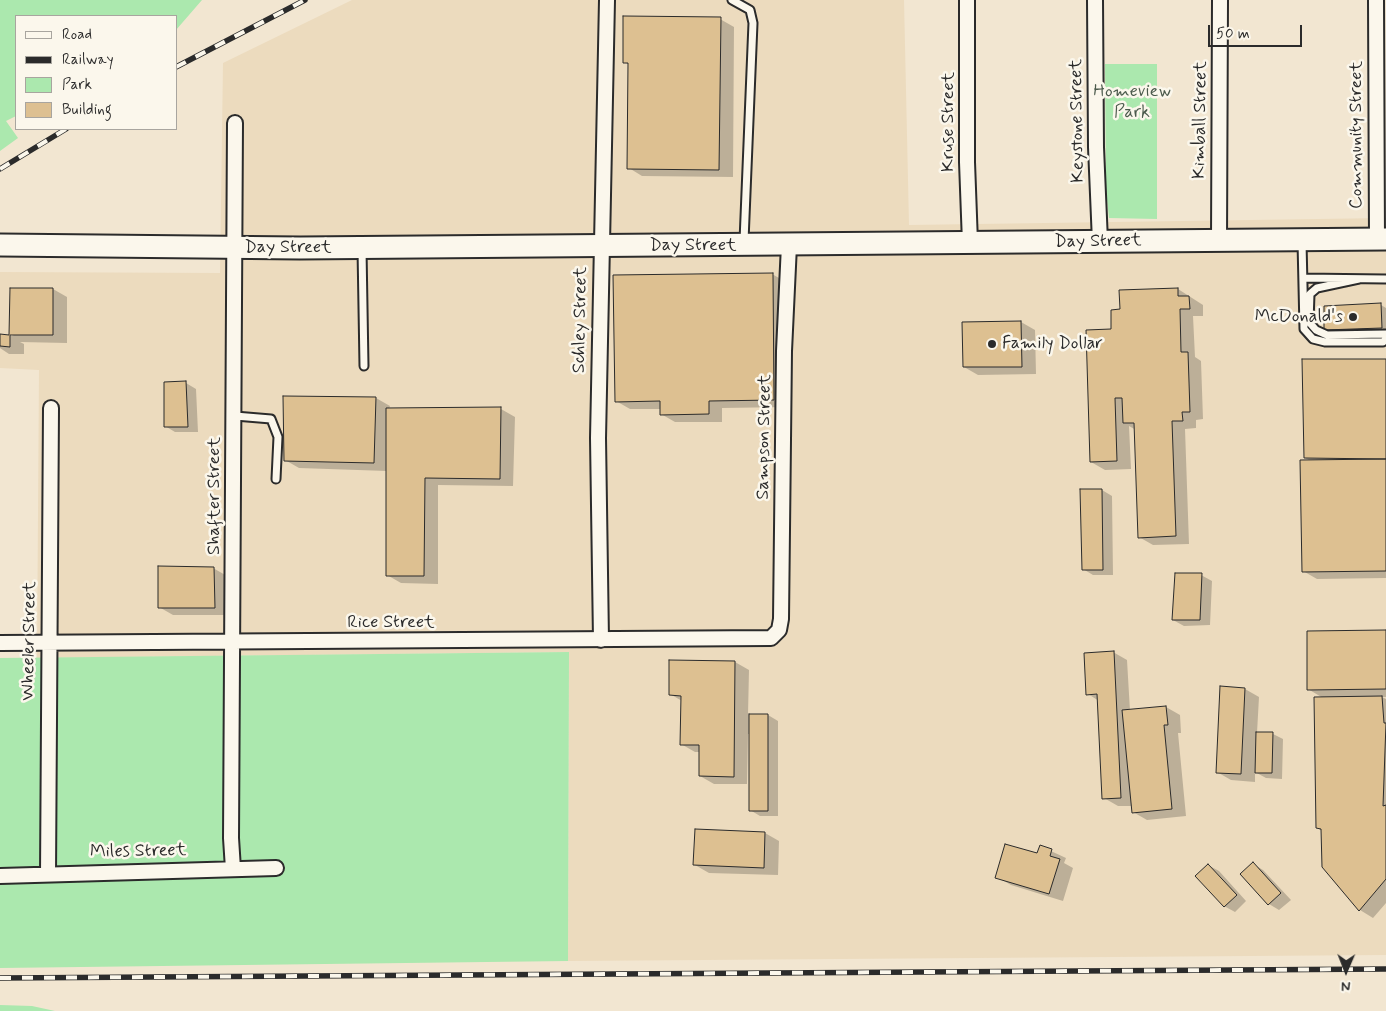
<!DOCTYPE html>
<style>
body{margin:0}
#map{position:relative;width:1386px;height:1011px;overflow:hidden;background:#f2e6d1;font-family:Mynerve,sans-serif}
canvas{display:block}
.legend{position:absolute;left:15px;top:15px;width:162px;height:115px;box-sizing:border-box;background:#fbf7ec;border:1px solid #a8a59f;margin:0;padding:6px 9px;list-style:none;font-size:15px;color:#2b2b2b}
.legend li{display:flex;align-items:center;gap:10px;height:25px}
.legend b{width:25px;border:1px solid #a8a59f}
.north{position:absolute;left:1321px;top:946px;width:50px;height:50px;-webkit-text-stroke:4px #fbf7ec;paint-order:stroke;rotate:181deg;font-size:14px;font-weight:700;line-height:20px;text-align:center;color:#2b2b2b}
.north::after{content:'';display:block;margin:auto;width:18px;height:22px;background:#2b2b2b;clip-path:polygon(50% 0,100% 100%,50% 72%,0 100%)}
.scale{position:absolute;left:1208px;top:25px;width:94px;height:22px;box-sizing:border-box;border:2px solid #2b2b2b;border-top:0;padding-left:6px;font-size:15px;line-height:18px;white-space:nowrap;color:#2b2b2b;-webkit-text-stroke:4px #fbf7ec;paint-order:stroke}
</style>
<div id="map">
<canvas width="1386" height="1011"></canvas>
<ul class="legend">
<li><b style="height:6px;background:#fbf7ec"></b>Road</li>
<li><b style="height:6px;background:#2b2b2b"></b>Railway</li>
<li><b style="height:14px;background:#abe8ae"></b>Park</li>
<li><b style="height:14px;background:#ddc091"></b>Building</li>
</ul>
<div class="north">N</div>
<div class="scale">50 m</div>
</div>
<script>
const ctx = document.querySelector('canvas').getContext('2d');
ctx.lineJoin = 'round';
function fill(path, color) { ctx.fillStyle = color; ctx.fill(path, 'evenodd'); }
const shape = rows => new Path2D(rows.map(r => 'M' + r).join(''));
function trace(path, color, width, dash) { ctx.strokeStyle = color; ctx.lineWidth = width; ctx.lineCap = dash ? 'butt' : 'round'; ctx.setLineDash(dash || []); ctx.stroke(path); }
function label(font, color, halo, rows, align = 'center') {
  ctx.font = font + ' Mynerve,sans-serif'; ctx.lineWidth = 5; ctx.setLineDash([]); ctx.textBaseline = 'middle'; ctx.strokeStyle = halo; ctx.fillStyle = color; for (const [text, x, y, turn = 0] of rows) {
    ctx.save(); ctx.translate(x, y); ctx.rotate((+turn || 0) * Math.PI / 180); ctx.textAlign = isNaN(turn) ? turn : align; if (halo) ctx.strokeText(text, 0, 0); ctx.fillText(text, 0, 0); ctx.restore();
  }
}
const built = shape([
 [352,0,904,0,909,225,1386,218,1386,955,568,961,569,652,37,658,39,370,0,368,0,272,220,273,223,63]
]);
const green = shape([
 [0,0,202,0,176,30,176,16,16,16,16,116,6,121,18,138,0,151],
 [1105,64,1157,64,1157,219,1109,218,1106,191],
 [569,652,568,961,0,968,0,658],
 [0,1005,32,1006,55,1011,0,1011]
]);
const shadow = shape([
 [720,19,734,27,733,177,642,176,629,168,630,65,624,62],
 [772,274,786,282,788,407,722,408,722,422,675,422,661,414,661,409,630,409,616,401],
 [53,289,67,297,67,343,20,342,24,344,24,354,9,354,0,348,0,336,14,336,10,334],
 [1178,289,1203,305,1203,316,1193,316,1195,357,1201,361,1203,419,1196,420,1196,428,1185,429,1189,544,1153,545,1139,537,1136,430,1129,426,1131,469,1105,470,1091,462,1113,330,1121,311],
 [1381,305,1386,308,1386,333,1336,335,1326,329],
 [1021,322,1035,330,1036,374,978,375,964,367,964,323],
 [1386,360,1386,578,1317,579,1303,571,1311,461,1305,458],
 [186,383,196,389,198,432,175,432,165,426],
 [376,398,390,406,389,409,501,409,515,417,513,486,438,485,438,584,401,583,387,575,387,471,299,468,285,460],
 [1102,490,1112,496,1113,575,1093,575,1083,569],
 [213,568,227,576,229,615,173,615,159,607],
 [1201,575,1212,581,1210,625,1184,626,1173,620],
 [1386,632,1386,697,1382,697,1386,699,1386,903,1373,918,1360,910,1322,831,1317,828,1323,698,1308,689],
 [1113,652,1127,660,1130,711,1166,707,1180,715,1181,733,1178,733,1186,816,1147,820,1133,812,1133,806,1118,806,1104,798,1099,701,1088,694],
 [735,662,749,670,748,715,768,715,778,721,778,816,760,816,750,810,750,734,748,734,747,784,714,784,700,776,700,752,695,752,681,744,682,701,670,694],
 [1222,688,1245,689,1259,697,1257,733,1273,734,1283,739,1282,779,1266,778,1255,772,1255,782,1231,780,1217,772],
 [765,833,779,841,778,875,709,873,695,865],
 [1040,846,1066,858,1064,863,1073,868,1063,901,1011,885,997,877,1038,855],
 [1253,864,1263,870,1291,900,1279,910,1269,904,1242,874],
 [1208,865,1219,871,1246,901,1235,912,1224,906]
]);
const building = shape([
 [623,16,721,17,719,170,627,169,628,63,623,63,623,16],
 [773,273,774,400,709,401,709,414,660,415,660,401,615,402,613,275,773,273],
 [10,288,53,288,53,335,10,335,10,347,0,346,0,334,9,335,10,288],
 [1178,288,1178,296,1189,296,1190,309,1180,309,1181,352,1188,352,1190,412,1182,412,1183,421,1172,421,1176,536,1138,538,1134,423,1123,423,1122,398,1115,398,1117,461,1090,462,1086,330,1111,329,1111,310,1120,309,1119,290,1178,288],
 [1381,303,1382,328,1324,330,1324,306,1381,303],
 [1021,321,1022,367,963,367,962,322,1021,321],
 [1302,359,1386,359,1386,459,1304,458,1302,359],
 [186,381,188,427,164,427,164,382,186,381],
 [283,396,376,397,374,463,284,461,283,396],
 [501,407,500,479,425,478,424,576,386,576,386,408,501,407],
 [1386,459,1386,571,1302,572,1300,460,1386,459],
 [1080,489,1102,489,1103,570,1082,570,1080,489],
 [158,566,214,567,215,608,158,608,158,566],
 [1175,573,1202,573,1200,620,1172,620,1175,573],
 [1386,630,1386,689,1307,690,1307,631,1386,630],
 [1114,651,1121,798,1102,799,1097,694,1086,695,1084,653,1114,651],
 [669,660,735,661,734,777,699,776,699,745,680,745,681,696,669,695,669,660],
 [1220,686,1245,688,1241,774,1216,773,1220,686],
 [1382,696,1384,723,1386,723,1383,806,1386,805,1386,879,1359,911,1322,867,1321,829,1316,828,1314,697,1382,696],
 [1166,706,1168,725,1164,725,1172,809,1132,813,1122,710,1166,706],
 [749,714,768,714,768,811,749,811,749,714],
 [1256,732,1273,732,1272,773,1255,773,1256,732],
 [695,829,765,832,764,868,693,865,695,829],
 [1005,844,1037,853,1040,845,1052,849,1050,856,1060,859,1049,894,995,878,1005,844],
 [1253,862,1281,893,1268,905,1240,874,1253,862],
 [1208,864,1237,895,1224,907,1195,876,1208,864]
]);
const lane = shape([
 [732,0,750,10,753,23,744,241],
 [1302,242,1304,329,1313,339,1325,342,1383,342,1386,339],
 [362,249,364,366],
 [1303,278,1386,279],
 [1359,279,1317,288,1310,294,1309,322,1316,330,1327,335,1386,334],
 [235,416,271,419,278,437,276,479]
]);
const street = shape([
 [967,0,967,162,970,243],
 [1095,0,1096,147,1100,242],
 [1376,0,1377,239],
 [1219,241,1220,0],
 [601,640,598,438,607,0],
 [0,643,771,638,779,630,781,619,784,351,789,245],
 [233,869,231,838,235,123],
 [48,874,51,408],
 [0,876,276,868]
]);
const primary = shape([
 [0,245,300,248,1386,239]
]);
const rail = shape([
 [176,67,305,0],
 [0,169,66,129],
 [0,978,1386,969]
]);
const markers = [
 [1353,317,5,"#2b2b2b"],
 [992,344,5,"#2b2b2b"]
];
const parkNames = [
 ["Homeview",1132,92],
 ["Park",1132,113]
];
const streetNames = [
 ["Kimball Street",1201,120,-89],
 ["Keystone Street",1078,121,-91],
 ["Kruse Street",949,122,-90],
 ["Community Street",1357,135,-90],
 ["Day Street",1098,242,-1],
 ["Day Street",693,246],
 ["Day Street",288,248],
 ["Schley Street",581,320,-89],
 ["Sampson Street",765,437,-89],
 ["Shafter Street",215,496,-90],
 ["Rice Street",391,623],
 ["Wheeler Street",30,641,-89],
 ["Miles Street",138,852,-1]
];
const poiNames = [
 ["McDonald's",1343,317],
 ["Family Dollar",1002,344,"left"]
];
fill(built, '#ecdbbe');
fill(green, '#abe8ae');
fill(shadow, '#0003');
fill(building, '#ddc091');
trace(building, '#2b2b2b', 1);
trace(lane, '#2b2b2b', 11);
trace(street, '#2b2b2b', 18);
trace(primary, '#2b2b2b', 25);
trace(lane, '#fbf7ec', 7);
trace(street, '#fbf7ec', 14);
trace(primary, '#fbf7ec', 21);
trace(rail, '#2b2b2b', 5.5);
trace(rail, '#fbf7ec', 4, [11]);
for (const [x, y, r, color] of markers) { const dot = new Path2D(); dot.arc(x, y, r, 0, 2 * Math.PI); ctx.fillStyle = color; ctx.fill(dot); trace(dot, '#fbf7ec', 2); }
label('18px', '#4b5a4c', '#fbf7ec', parkNames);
label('18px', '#2b2b2b', '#fbf7ec', streetNames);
label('18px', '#2b2b2b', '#fbf7ec', poiNames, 'right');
</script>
